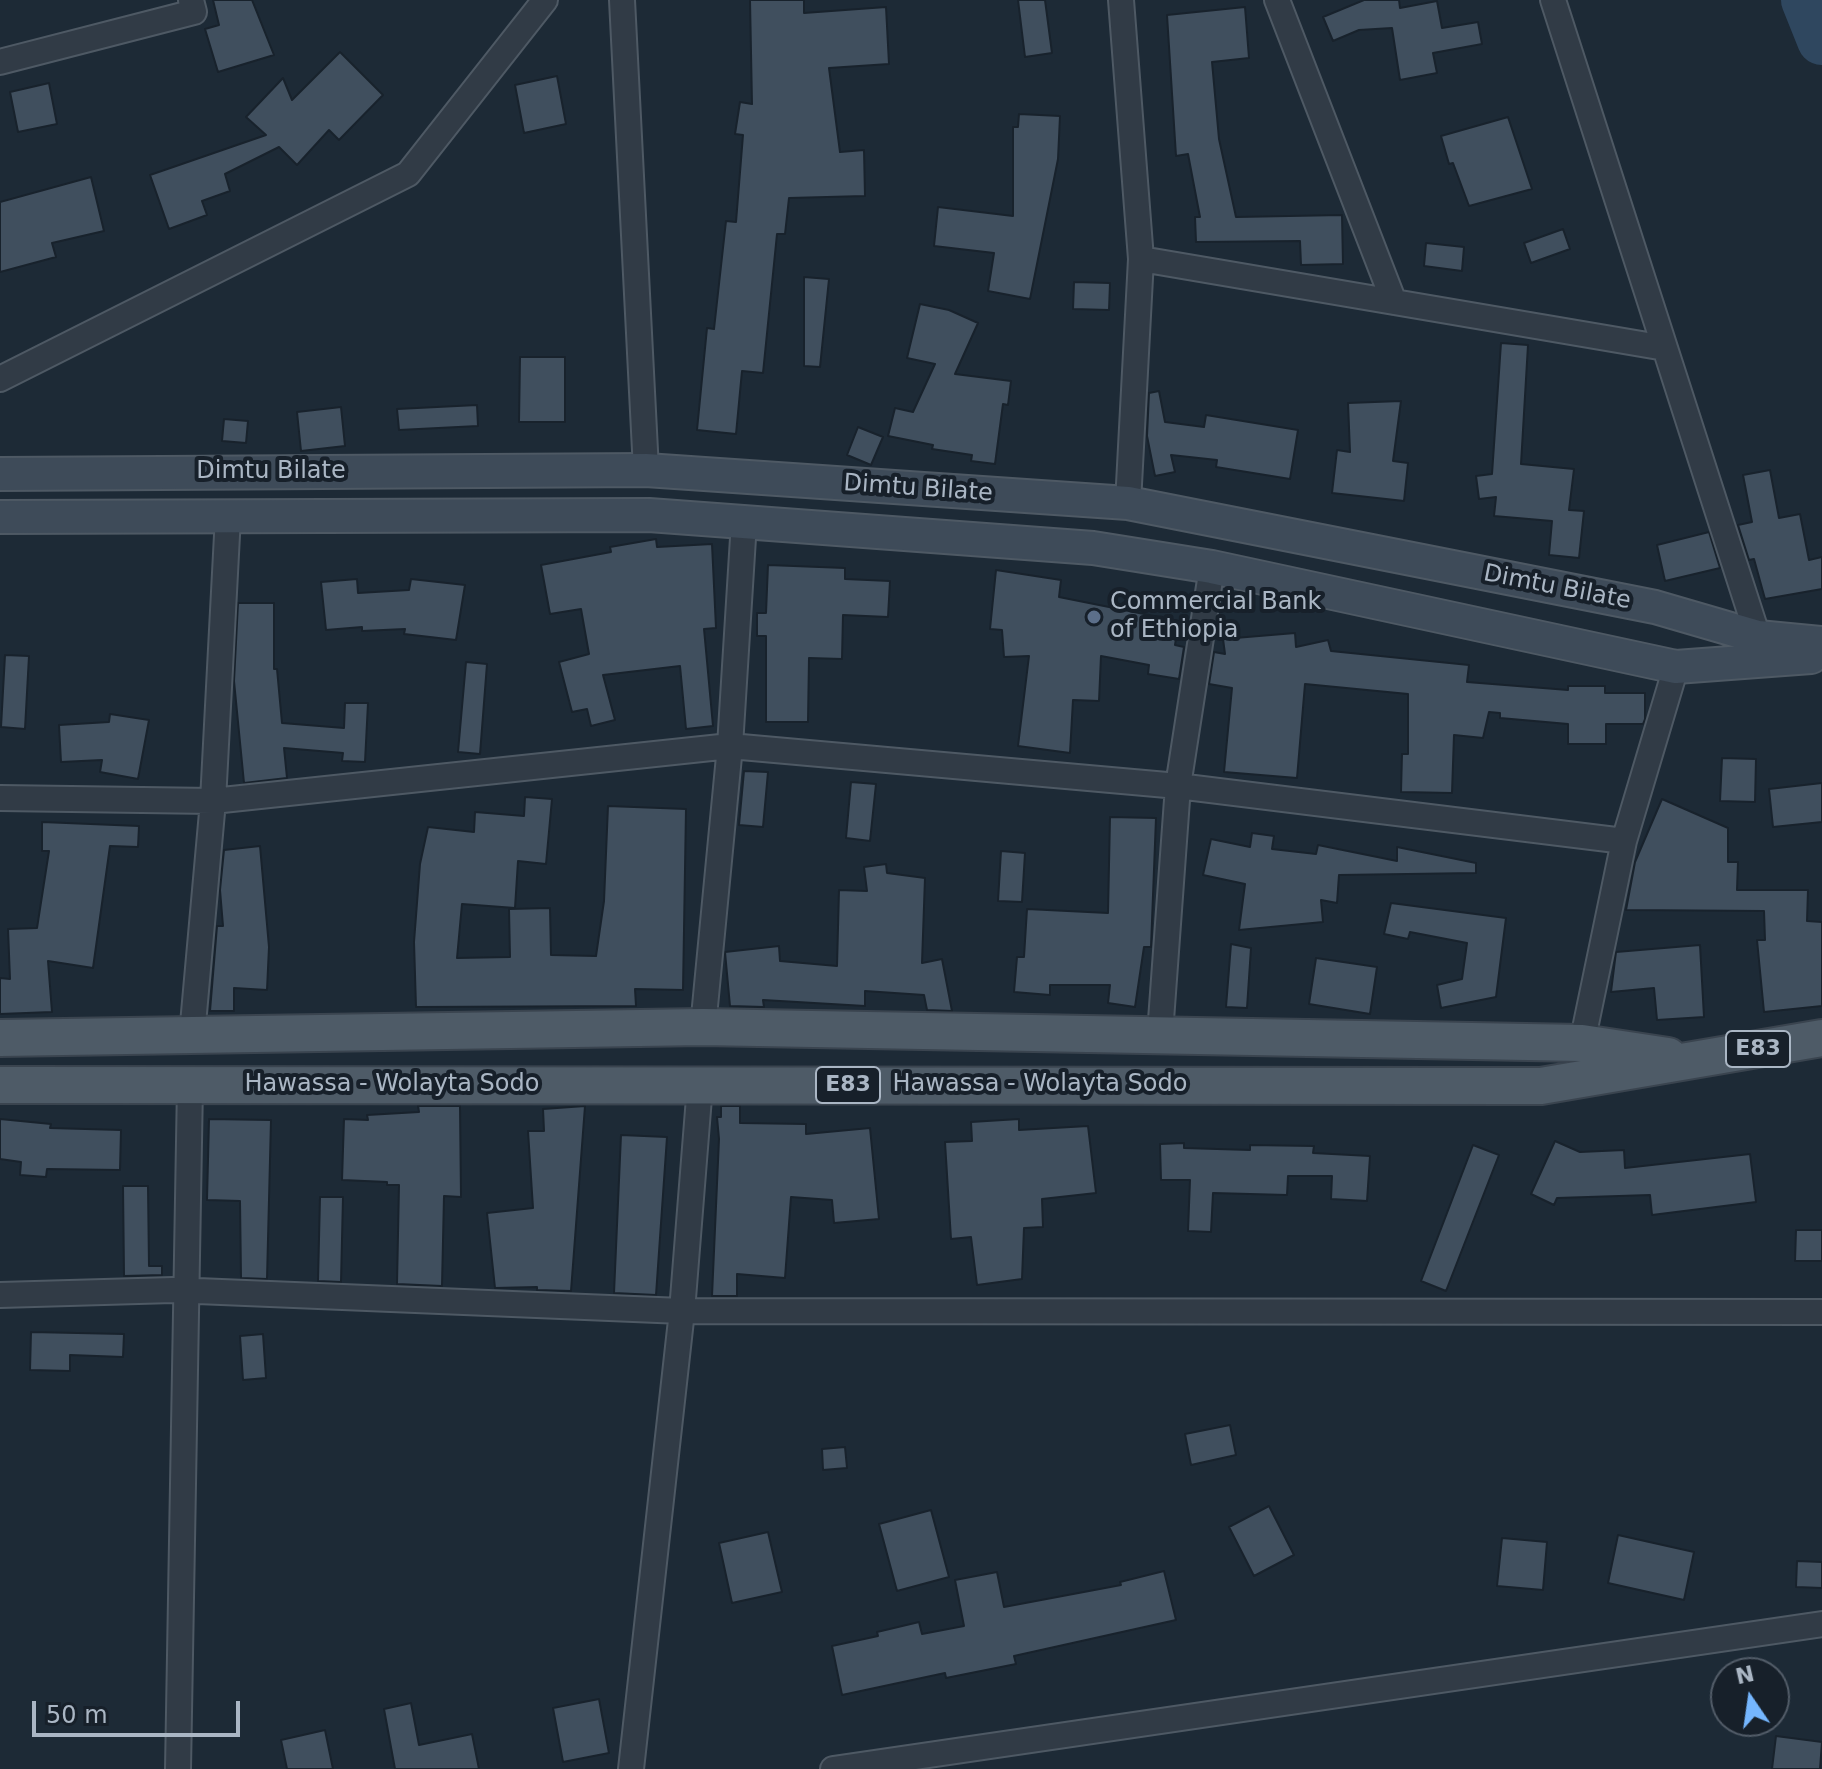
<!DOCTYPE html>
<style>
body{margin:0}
#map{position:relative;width:1822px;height:1769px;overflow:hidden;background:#1d2a36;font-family:"DejaVu Sans",sans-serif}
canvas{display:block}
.north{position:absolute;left:1710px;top:1657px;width:80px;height:80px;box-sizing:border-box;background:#17202a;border:2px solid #525c68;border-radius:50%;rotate:347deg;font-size:22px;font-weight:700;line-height:32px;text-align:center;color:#aab6c4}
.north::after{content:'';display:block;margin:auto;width:28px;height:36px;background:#75b6fe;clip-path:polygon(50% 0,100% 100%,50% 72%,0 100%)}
.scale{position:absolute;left:32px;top:1701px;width:208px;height:36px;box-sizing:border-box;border:4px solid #aab6c4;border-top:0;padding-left:10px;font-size:24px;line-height:28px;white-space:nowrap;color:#aab6c4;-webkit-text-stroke:6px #17202a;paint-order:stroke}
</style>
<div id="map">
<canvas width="1822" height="1769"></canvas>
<div class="north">N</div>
<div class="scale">50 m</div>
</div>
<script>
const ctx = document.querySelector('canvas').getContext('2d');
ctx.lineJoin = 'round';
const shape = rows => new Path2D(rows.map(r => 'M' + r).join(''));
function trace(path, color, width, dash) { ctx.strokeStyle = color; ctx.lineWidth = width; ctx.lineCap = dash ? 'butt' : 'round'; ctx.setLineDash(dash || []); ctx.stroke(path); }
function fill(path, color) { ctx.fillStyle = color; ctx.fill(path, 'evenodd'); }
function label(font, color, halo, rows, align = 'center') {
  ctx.font = font + ' "DejaVu Sans",sans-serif'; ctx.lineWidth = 8; ctx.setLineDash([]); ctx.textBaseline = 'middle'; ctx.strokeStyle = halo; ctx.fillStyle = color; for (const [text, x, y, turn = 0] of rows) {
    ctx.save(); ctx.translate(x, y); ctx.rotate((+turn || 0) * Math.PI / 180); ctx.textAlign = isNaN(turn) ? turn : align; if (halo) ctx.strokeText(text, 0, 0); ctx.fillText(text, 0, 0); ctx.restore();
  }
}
const river = shape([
 [1806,0,1822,40]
]);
const building = shape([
 [213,0,252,0,274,55,218,72,205,29,219,25,213,0],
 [750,0,804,0,804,13,886,7,889,64,829,68,840,152,864,150,865,196,789,198,785,234,777,234,763,373,742,371,736,434,697,430,707,328,714,329,726,221,736,222,743,135,735,134,740,102,752,104,750,0],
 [1018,0,1045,0,1052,53,1025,57,1018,0],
 [1364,0,1399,0,1400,8,1437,1,1442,28,1478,22,1482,44,1433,53,1437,73,1400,80,1392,28,1359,30,1333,41,1323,17,1364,0],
 [1245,7,1249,58,1212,62,1219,139,1236,217,1342,215,1343,264,1301,265,1300,241,1196,242,1195,217,1200,217,1188,154,1176,156,1167,15,1245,7],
 [340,52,383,95,339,140,329,130,297,165,279,147,225,174,230,191,202,201,207,215,169,229,150,175,266,135,246,117,283,78,292,100,340,52],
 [557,76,566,124,524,133,515,85,557,76],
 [49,83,57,124,18,132,10,92,49,83],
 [1019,114,1060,116,1058,159,1030,299,988,291,994,253,934,246,938,207,1013,216,1013,127,1018,127,1019,114],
 [1508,117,1532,189,1469,206,1453,163,1449,164,1441,136,1508,117],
 [91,177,104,231,52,243,56,257,0,272,0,202,91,177],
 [1563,229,1570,249,1531,263,1524,243,1563,229],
 [1426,243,1464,247,1462,271,1424,266,1426,243],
 [804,277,829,279,820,367,804,366,804,277],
 [1074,282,1110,283,1109,310,1073,309,1074,282],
 [920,304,949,310,978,323,955,374,1011,381,1008,405,1003,404,995,464,971,461,972,455,932,449,933,445,888,436,895,408,913,412,935,364,907,358,920,304],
 [1501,343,1528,345,1521,464,1574,469,1569,510,1584,511,1579,558,1549,555,1552,521,1494,516,1496,497,1479,499,1476,476,1492,474,1501,343],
 [520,357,565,357,565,422,519,422,520,357],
 [1159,391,1165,422,1204,427,1206,415,1298,430,1290,479,1216,467,1217,460,1171,455,1175,472,1155,476,1147,436,1149,393,1159,391],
 [1401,401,1393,461,1408,463,1404,501,1332,493,1337,450,1350,452,1348,403,1401,401],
 [477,405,478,426,399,430,397,409,477,405],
 [341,407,345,446,301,451,297,412,341,407],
 [224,419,248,421,246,443,222,441,224,419],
 [858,427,883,437,871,465,847,455,858,427],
 [1770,470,1779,518,1800,514,1809,560,1822,557,1822,589,1765,599,1754,559,1749,560,1738,525,1752,522,1743,475,1770,470],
 [1709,532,1720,568,1665,581,1657,545,1709,532],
 [656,539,657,547,712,544,716,628,704,629,713,726,686,729,680,666,603,675,615,720,591,726,587,709,572,712,559,662,589,654,581,609,550,614,541,565,611,552,610,547,656,539],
 [768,565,845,568,845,579,890,581,888,617,843,615,842,659,809,658,808,722,766,722,766,636,757,636,757,613,766,613,768,565],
 [996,570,1061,580,1059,597,1179,621,1175,645,1184,647,1179,679,1148,674,1149,665,1101,656,1099,701,1073,700,1070,753,1018,746,1029,656,1004,657,1002,630,990,629,996,570],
 [357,579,358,593,409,590,411,579,465,585,456,640,404,634,405,629,362,631,362,627,326,630,321,582,357,579],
 [238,603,274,603,274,669,277,669,282,723,344,728,345,703,368,703,365,762,342,761,343,753,284,748,287,778,244,783,234,681,238,603],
 [1295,633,1296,647,1328,640,1331,651,1469,665,1467,682,1568,690,1568,686,1605,686,1605,693,1645,693,1645,719,1643,724,1606,724,1606,744,1568,744,1568,724,1500,718,1500,713,1489,712,1483,738,1454,735,1452,793,1401,792,1402,754,1408,754,1408,694,1305,684,1297,778,1224,772,1232,688,1209,684,1214,652,1225,654,1223,639,1295,633],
 [5,655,29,656,25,729,1,727,5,655],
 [466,662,487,664,480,754,458,752,466,662],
 [110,714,149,720,138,779,100,772,102,760,61,762,59,725,109,722,110,714],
 [1722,758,1756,759,1755,802,1720,801,1722,758],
 [744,771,768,772,763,827,739,825,744,771],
 [851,782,876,784,870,841,846,838,851,782],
 [1822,783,1822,822,1773,827,1769,789,1822,783],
 [525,797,552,799,546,864,518,861,515,908,462,904,457,958,510,957,509,909,550,908,551,955,596,956,604,901,608,806,686,809,683,990,635,989,636,1006,416,1007,414,942,420,864,428,827,474,832,475,812,524,816,525,797],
 [1662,799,1728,828,1728,862,1738,862,1737,890,1808,890,1807,921,1822,922,1822,1006,1764,1012,1757,940,1765,940,1764,911,1626,910,1635,862,1662,799],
 [1110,817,1156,818,1151,947,1144,947,1135,1007,1108,1003,1110,985,1050,985,1050,995,1014,992,1017,957,1024,957,1027,909,1108,913,1110,817],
 [42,822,139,826,138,847,110,846,93,968,48,961,52,1012,0,1014,0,978,10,979,8,929,37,928,49,851,42,851,42,822],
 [1252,833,1274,836,1272,849,1316,854,1318,845,1397,861,1397,847,1476,863,1476,873,1339,875,1337,903,1321,900,1323,922,1239,930,1245,884,1203,875,1211,839,1250,847,1252,833],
 [260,846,269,947,267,990,234,988,234,1011,210,1011,217,926,223,926,220,890,224,850,260,846],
 [1001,851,1025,853,1022,902,998,901,1001,851],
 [886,864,887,873,925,878,922,963,942,959,952,1011,927,1010,924,995,865,991,865,1006,763,1000,764,1007,730,1006,725,952,779,946,780,961,837,966,839,890,867,891,864,867,886,864],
 [1391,903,1506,918,1496,997,1441,1008,1437,985,1462,979,1467,943,1410,932,1408,939,1384,934,1391,903],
 [1231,944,1251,948,1247,1008,1226,1007,1231,944],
 [1700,945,1704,1017,1657,1020,1654,988,1611,992,1616,952,1700,945],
 [1316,958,1377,967,1370,1014,1309,1004,1316,958],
 [418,1106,460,1106,461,1197,444,1196,442,1286,397,1284,399,1185,387,1185,387,1182,342,1180,344,1119,368,1120,367,1115,419,1112,418,1106],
 [585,1106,571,1291,537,1290,537,1287,495,1288,487,1213,533,1208,528,1131,544,1131,543,1109,585,1106],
 [721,1106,740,1106,740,1123,806,1124,806,1134,870,1128,879,1219,834,1223,832,1200,791,1197,785,1278,737,1274,737,1296,712,1296,719,1139,717,1117,721,1117,721,1106],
 [0,1119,51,1124,50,1128,121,1130,120,1170,47,1169,46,1177,20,1175,21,1162,0,1159,0,1119],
 [209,1119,271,1120,267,1279,241,1278,240,1201,207,1200,209,1119],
 [1019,1119,1019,1130,1088,1126,1096,1193,1042,1199,1043,1227,1024,1228,1022,1279,977,1285,971,1237,951,1239,945,1142,972,1141,971,1122,1019,1119],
 [621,1135,667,1137,656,1295,614,1293,621,1135],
 [1555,1141,1580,1152,1624,1150,1625,1168,1750,1154,1756,1202,1652,1215,1650,1195,1557,1198,1554,1205,1531,1194,1555,1141],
 [1184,1143,1184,1148,1250,1150,1250,1145,1314,1146,1313,1153,1370,1156,1367,1201,1331,1199,1332,1176,1288,1176,1287,1195,1213,1193,1211,1232,1188,1231,1190,1180,1161,1180,1160,1144,1184,1143],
 [1473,1145,1499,1155,1446,1291,1421,1281,1473,1145],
 [123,1186,148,1186,149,1266,162,1266,162,1275,124,1276,123,1186],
 [320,1197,343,1197,341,1282,318,1281,320,1197],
 [1796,1230,1822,1230,1822,1261,1795,1261,1796,1230],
 [31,1332,124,1334,123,1357,70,1355,70,1371,30,1370,31,1332],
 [263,1334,266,1378,243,1380,240,1336,263,1334],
 [1230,1425,1236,1455,1191,1465,1185,1434,1230,1425],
 [845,1447,847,1468,823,1470,822,1449,845,1447],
 [1269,1506,1294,1555,1254,1576,1229,1527,1269,1506],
 [931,1510,949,1577,897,1591,879,1524,931,1510],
 [768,1532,782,1592,732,1603,719,1543,768,1532],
 [1618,1535,1694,1552,1684,1600,1608,1583,1618,1535],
 [1502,1538,1547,1542,1543,1590,1497,1586,1502,1538],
 [1797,1561,1822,1562,1822,1588,1796,1587,1797,1561],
 [1164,1571,1176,1620,1014,1656,1016,1664,946,1678,945,1673,842,1695,832,1646,878,1636,877,1632,919,1622,922,1634,964,1626,955,1580,997,1572,1004,1607,1121,1585,1120,1582,1164,1571],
 [599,1699,609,1753,563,1762,553,1708,599,1699],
 [411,1703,419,1745,472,1734,479,1769,395,1769,384,1709,411,1703],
 [325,1730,333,1769,287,1769,281,1740,325,1730],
 [1776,1736,1822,1742,1820,1769,1772,1769,1776,1736]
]);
const street = shape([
 [622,0,646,470],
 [1121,0,1141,259,1128,503],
 [1277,0,1394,302],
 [1553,0,1758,637],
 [0,62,194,12,191,0],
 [1141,259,1665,348],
 [0,379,408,174,545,0],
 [0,798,213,801,730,746,1178,786,1624,841],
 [703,1027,730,746,744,522],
 [1160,1034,1178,786,1212,567],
 [192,1035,213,801,228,516],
 [1582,1043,1624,841,1676,667],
 [0,1295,173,1290,682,1311,1822,1312],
 [178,1769,190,1085],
 [631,1769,682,1311,700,1085],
 [833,1769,1822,1624]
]);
const secondary = shape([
 [0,474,646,470,1128,503,1655,607,1758,637,1822,643],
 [0,517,649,515,1093,548,1212,567,1676,667,1811,657]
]);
const primary = shape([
 [0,1038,703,1027,1582,1043,1668,1056],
 [0,1085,1541,1086,1822,1038]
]);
const markers = [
 [1094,617,8,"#5c6f8a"]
];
const shields = [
 [1758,1049,64],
 [848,1085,64]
];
const shieldNames = [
 ["E83",1758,1049],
 ["E83",848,1085]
];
const streetNames = [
 ["Dimtu Bilate",271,472],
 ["Dimtu Bilate",918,489,4],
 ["Dimtu Bilate",1557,588,11],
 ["Hawassa - Wolayta Sodo",392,1085],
 ["Hawassa - Wolayta Sodo",1040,1085]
];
const poiNames = [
 ["Commercial Bank",1110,603],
 ["of Ethiopia",1110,631]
];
trace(river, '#2f475f', 50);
fill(building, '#404f5e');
trace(building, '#18222c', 2);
trace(street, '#4e5964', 28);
trace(secondary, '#4e5964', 36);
trace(primary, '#3a444f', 40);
trace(street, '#313b46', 24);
trace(secondary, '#3e4b59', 32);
trace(primary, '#4e5b67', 36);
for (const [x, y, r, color] of markers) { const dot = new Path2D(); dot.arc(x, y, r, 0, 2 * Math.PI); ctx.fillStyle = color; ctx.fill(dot); trace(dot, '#17202a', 3); }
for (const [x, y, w] of shields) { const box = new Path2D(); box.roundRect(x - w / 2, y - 18, w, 36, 6); ctx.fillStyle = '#17202a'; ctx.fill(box); trace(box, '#aab6c4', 2); }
label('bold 22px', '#aab6c4', null, shieldNames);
label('24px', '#aab6c4', '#17202a', streetNames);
label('24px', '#aab6c4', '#17202a', poiNames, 'left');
</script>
